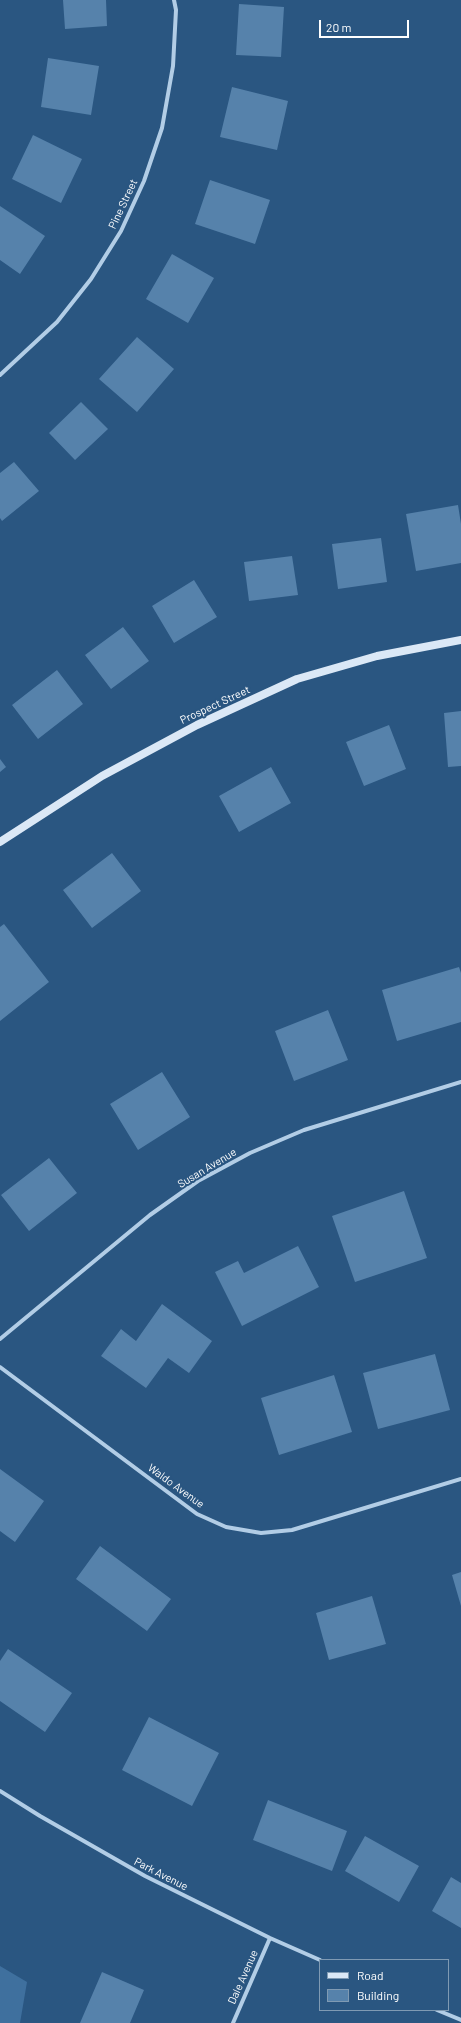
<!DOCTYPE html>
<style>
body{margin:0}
#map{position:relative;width:461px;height:2023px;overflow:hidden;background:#2a5681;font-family:Barlow,sans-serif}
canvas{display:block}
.legend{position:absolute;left:319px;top:1959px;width:130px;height:52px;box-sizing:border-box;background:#2a5681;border:1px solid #7f9ab3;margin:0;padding:5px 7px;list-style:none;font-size:12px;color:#fff}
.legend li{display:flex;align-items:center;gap:8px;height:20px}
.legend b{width:20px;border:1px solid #7f9ab3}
.scale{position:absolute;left:319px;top:20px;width:90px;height:18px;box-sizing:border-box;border:2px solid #fff;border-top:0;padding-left:5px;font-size:12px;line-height:14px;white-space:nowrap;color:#fff;-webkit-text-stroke:3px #2a5681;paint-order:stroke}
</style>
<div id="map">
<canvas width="461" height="2023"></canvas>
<ul class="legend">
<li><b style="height:5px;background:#dbe8f6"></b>Road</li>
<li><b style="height:11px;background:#5682ab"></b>Building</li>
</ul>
<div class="scale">20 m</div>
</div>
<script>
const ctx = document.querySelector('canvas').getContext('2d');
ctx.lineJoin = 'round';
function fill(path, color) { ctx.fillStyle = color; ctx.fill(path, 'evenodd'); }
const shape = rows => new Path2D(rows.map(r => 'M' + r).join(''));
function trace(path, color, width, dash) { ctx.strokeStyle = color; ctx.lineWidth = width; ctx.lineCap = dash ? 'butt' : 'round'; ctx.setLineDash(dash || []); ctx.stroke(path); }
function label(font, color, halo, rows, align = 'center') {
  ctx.font = font + ' Barlow,sans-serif'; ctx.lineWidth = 4; ctx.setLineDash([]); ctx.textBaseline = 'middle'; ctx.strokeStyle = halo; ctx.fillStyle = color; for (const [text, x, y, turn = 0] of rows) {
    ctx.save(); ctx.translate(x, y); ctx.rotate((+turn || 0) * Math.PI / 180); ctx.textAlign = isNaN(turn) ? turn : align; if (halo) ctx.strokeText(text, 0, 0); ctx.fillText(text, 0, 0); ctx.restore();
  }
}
const green = shape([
 [0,1966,27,1982,20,2023,0,2023]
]);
const building = shape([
 [63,0,106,0,107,26,65,29],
 [239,4,284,7,281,57,236,55],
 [48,58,99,66,91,115,41,107],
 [232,87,288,101,277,150,220,137],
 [33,135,82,159,61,203,12,179],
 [210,180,270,200,255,244,195,224],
 [0,206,45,236,20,274,0,260],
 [172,254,214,278,188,323,146,299],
 [137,337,174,369,137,412,99,379],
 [81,402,108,429,75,460,49,433],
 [14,462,39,491,2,521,0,518,0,473],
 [458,505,461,524,461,563,416,571,406,514],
 [381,538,387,582,338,589,332,544],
 [292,556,298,595,249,601,244,562],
 [194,580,217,617,174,643,152,606],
 [123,627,149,661,111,689,85,655],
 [57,670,83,704,38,739,12,705],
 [461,711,461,766,448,767,444,713],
 [389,725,406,769,364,786,346,742],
 [0,759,6,767,0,772],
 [271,767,291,803,239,832,219,796],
 [112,853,141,891,92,928,63,890],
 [4,924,49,982,0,1021,0,927],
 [459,967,461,973,461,1022,397,1041,382,990],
 [328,1010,348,1060,294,1081,275,1031],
 [162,1072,190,1117,138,1150,110,1104],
 [49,1158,77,1193,29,1231,1,1195],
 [404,1191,427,1258,355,1282,332,1216],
 [298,1246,319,1287,242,1326,215,1272,238,1261,244,1273],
 [162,1304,212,1341,189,1373,168,1358,146,1388,101,1356,121,1329,136,1341],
 [435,1354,450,1410,378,1429,363,1373],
 [334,1375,352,1432,279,1455,261,1398],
 [0,1469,44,1501,15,1542,0,1531],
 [100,1546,171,1599,147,1631,76,1579],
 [461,1572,461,1606,452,1575],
 [372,1596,386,1644,329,1660,316,1613],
 [8,1649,72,1693,45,1732,0,1701,0,1661],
 [149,1717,219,1753,192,1806,122,1770],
 [268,1800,347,1831,332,1871,253,1840],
 [365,1836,419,1866,399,1902,345,1871],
 [451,1877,461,1883,461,1928,432,1911],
 [102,1972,144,1990,130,2023,80,2023]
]);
const street = shape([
 [0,375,57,322,91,279,121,231,144,181,162,128,173,66,176,10,174,0],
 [0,1339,150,1215,198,1181,250,1153,304,1130,461,1082],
 [0,1367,197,1514,226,1527,261,1533,292,1530,461,1479],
 [0,1791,40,1816,145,1876,270,1938,320,1960],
 [437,2010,461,2020],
 [233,2023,270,1938]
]);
const secondary = shape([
 [0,842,102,776,197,725,297,679,377,656,461,640]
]);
const streetNames = [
 ["Pine Street",123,204,-65],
 ["Prospect Street",215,705,-25],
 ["Susan Avenue",207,1168,-31],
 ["Waldo Avenue",176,1486,36],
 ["Park Avenue",161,1874,27],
 ["Dale Avenue",243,1977,-66]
];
fill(green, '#3f709e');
fill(building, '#5682ab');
trace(street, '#b2cde6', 4);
trace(secondary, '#dbe8f6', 8);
label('11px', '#fff', '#2a5681', streetNames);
</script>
